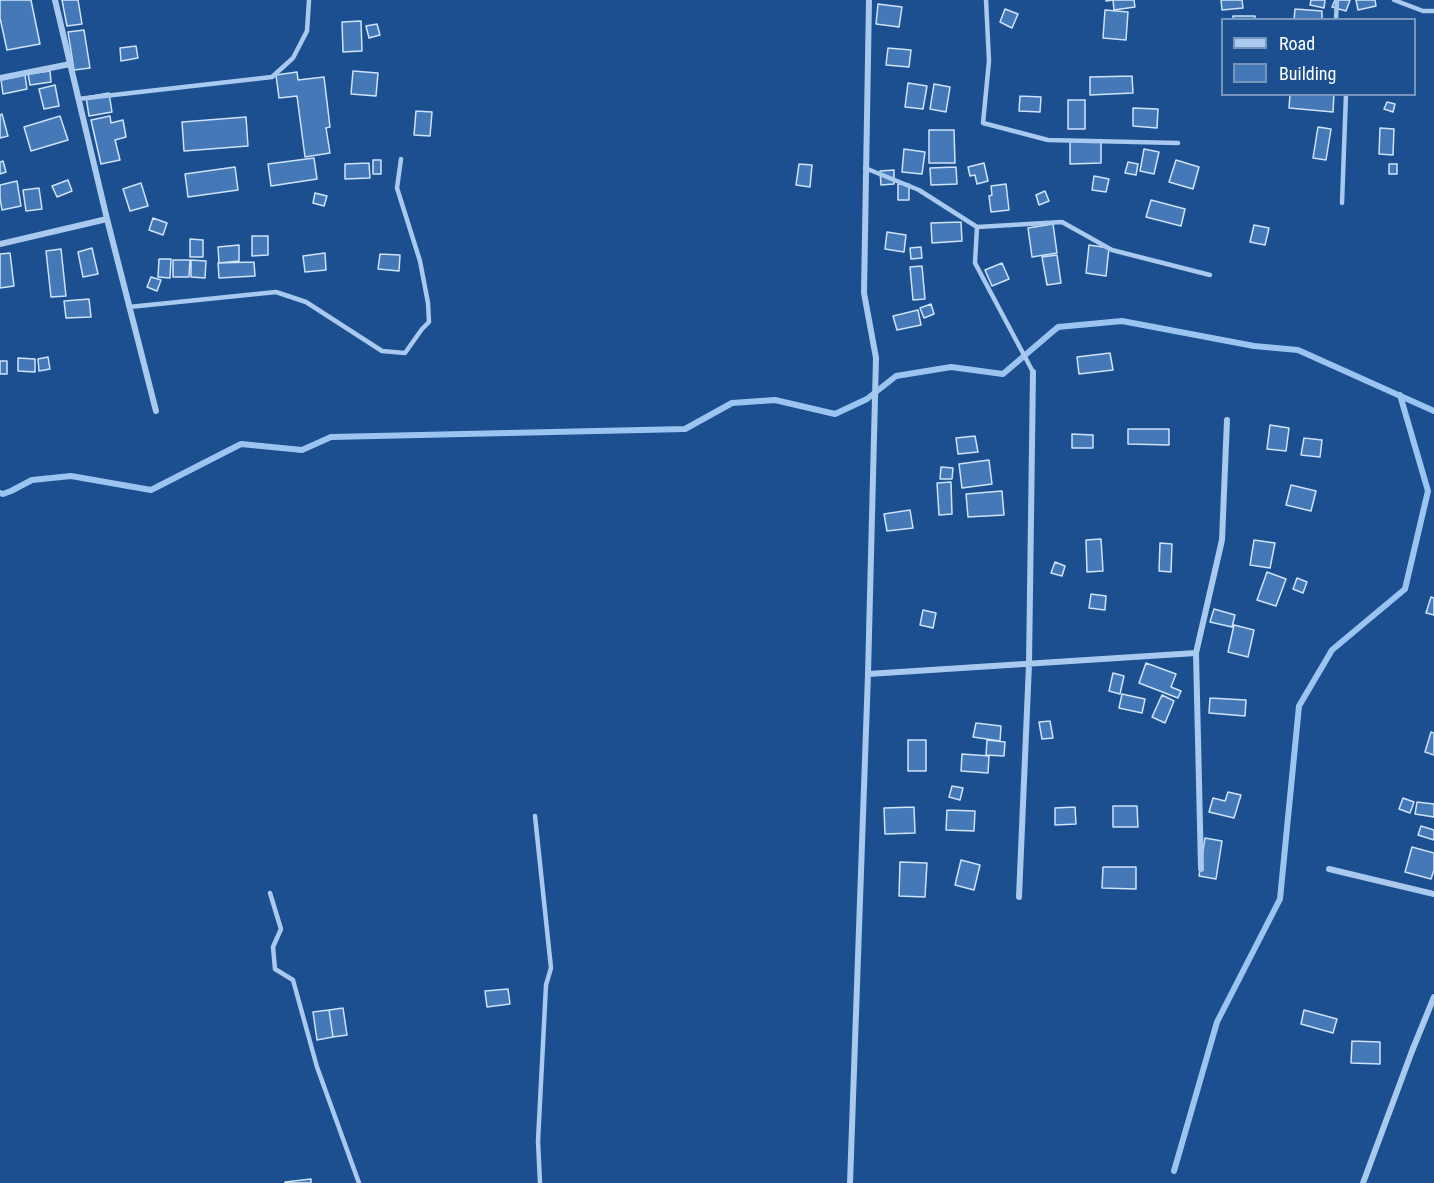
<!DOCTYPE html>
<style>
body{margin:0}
#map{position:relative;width:1434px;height:1183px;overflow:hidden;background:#1b4f8f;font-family:"Roboto Condensed",sans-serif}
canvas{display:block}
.legend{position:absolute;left:1221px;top:18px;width:195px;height:78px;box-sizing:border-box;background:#1b4f8f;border:2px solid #7695bc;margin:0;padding:8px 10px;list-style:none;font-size:18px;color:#fff}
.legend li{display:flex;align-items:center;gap:12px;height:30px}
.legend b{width:30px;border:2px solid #7695bc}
</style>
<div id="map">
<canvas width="1434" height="1183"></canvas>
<ul class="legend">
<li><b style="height:8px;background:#a9c9ee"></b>Road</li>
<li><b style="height:16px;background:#4478b7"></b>Building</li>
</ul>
</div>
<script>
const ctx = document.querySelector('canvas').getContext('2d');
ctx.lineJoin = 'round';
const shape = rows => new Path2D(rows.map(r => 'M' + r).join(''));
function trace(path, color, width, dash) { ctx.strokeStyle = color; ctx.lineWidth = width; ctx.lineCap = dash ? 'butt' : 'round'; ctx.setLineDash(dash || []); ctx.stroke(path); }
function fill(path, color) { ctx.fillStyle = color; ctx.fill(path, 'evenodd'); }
const stream = shape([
 [0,493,3,494,11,491,32,480,71,476,151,490,241,444,302,450,331,437,685,429,732,403,775,400,835,414,867,399,896,376,951,367,1003,374,1058,327,1122,321,1254,346,1298,350,1434,411],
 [1174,1171,1217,1022,1280,899,1299,706,1332,650,1405,589,1428,491,1400,395]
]);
const building = shape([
 [0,0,31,0,40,44,7,50,0,18,0,0],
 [62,0,78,0,82,24,67,26,62,0],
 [1106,0,1134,0,1135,7,1114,10,1113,0,1106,1,1106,0],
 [1221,0,1242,0,1243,8,1222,10,1221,0],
 [1311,0,1325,0,1324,8,1310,5,1311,0],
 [1335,0,1350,0,1346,11,1332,7,1335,0],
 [1356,0,1375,0,1376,6,1358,10,1356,0],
 [878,4,902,7,899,27,876,24,878,4],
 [1005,9,1018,14,1012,28,1000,22,1005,9],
 [1295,9,1322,11,1322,20,1294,20,1295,9],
 [1105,10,1128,12,1126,40,1103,38,1105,10],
 [1233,16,1255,16,1255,20,1233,20,1233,16],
 [361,21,362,51,343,52,342,22,361,21],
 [377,24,380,35,369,38,366,26,377,24],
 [84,30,90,68,74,70,68,32,84,30],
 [136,46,138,58,121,61,120,48,136,46],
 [888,48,911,50,909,67,886,65,888,48],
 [50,71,51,82,30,85,28,74,50,71],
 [353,71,378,73,376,96,351,94,353,71],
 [297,72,298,80,324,77,330,127,326,128,330,153,305,157,297,96,279,98,276,75,297,72],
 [25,75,27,89,3,94,1,80,25,75],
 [1132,76,1133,93,1090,95,1090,77,1132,76],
 [908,83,927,86,923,109,905,107,908,83],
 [934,84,950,87,946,112,930,109,934,84],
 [55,85,59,106,44,109,39,89,55,85],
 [109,93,112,112,89,116,86,97,109,93],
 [1290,94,1334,94,1333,112,1289,108,1290,94],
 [1020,96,1041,97,1040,112,1019,111,1020,96],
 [1068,100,1085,100,1085,129,1068,129,1068,100],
 [1387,102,1395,104,1393,112,1384,109,1387,102],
 [1133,108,1158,109,1157,128,1133,126,1133,108],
 [416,111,432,112,430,136,414,135,416,111],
 [2,114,8,136,0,138,0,115,2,114],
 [60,116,68,140,31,151,24,127,60,116],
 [110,116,111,123,123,120,126,137,115,140,120,160,101,164,91,120,110,116],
 [246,117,248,146,184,151,182,122,246,117],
 [1318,127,1331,129,1326,160,1313,158,1318,127],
 [1380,128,1394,129,1393,155,1379,154,1380,128],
 [929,130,954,130,955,163,929,163,929,130],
 [1070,140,1101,140,1101,163,1070,164,1070,140],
 [904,149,925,152,922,174,902,172,904,149],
 [1144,149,1159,152,1154,174,1140,171,1144,149],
 [314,158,317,179,271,186,268,164,314,158],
 [373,160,381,160,381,174,373,174,373,160],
 [1176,160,1199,167,1193,189,1169,182,1176,160],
 [3,161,6,172,0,174,0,162,3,161],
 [1128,162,1138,164,1136,175,1125,173,1128,162],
 [369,163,370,178,345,179,345,164,369,163],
 [984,163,988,181,977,184,975,175,970,176,968,167,984,163],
 [799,164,812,165,810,187,796,185,799,164],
 [1389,164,1397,164,1397,174,1389,174,1389,164],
 [235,167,238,190,188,197,185,174,235,167],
 [956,167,957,184,931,185,930,168,956,167],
 [894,170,894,184,881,185,880,171,894,170],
 [1094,176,1109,179,1106,192,1092,190,1094,176],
 [68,180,72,191,57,197,52,186,68,180],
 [17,181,21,206,2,210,0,198,0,185,17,181],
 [141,183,148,206,130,211,123,189,141,183],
 [898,184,909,184,909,200,898,200,898,184],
 [1006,184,1009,210,991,212,989,196,992,195,991,186,1006,184],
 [39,188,42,209,26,211,23,190,39,188],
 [1045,191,1049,201,1039,205,1036,195,1045,191],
 [315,193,327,196,324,206,313,203,315,193],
 [1151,200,1185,209,1181,226,1146,217,1151,200],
 [153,218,167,223,163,235,149,230,153,218],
 [961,222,962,241,932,243,931,223,961,222],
 [1053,224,1057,253,1032,257,1028,228,1053,224],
 [1254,225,1269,228,1265,245,1250,242,1254,225],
 [887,232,906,235,904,252,885,249,887,232],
 [252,236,268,236,268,255,252,256,252,236],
 [190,239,203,240,203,257,190,257,190,239],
 [239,245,239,261,219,263,218,247,239,245],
 [1089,245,1109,248,1106,276,1086,273,1089,245],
 [921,247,922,258,911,259,910,248,921,247],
 [92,248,98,274,83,277,78,252,92,248],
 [61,249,66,296,51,297,46,251,61,249],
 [10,253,14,286,0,288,0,254,10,253],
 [325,253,326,270,305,272,303,256,325,253],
 [380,254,400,255,399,271,378,269,380,254],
 [1057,255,1061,283,1047,285,1042,257,1057,255],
 [159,259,171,259,170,278,158,277,159,259],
 [173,260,190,260,189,277,173,277,173,260],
 [191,260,206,261,205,278,191,277,191,260],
 [254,262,255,276,219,278,218,263,254,262],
 [1002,263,1009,279,992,286,985,270,1002,263],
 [922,266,925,299,913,300,910,267,922,266],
 [151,277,161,280,157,291,147,287,151,277],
 [89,299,91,317,66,318,64,301,89,299],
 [931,304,934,314,924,318,920,308,931,304],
 [918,310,921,325,897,330,893,316,918,310],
 [1110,353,1113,370,1079,374,1077,357,1110,353],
 [48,357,50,369,39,371,38,359,48,357],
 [18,358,35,359,35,372,18,371,18,358],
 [0,361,7,361,7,374,0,374,0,361],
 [1270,425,1289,428,1286,451,1267,449,1270,425],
 [1128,429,1169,429,1169,445,1128,444,1128,429],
 [1072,434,1093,435,1093,448,1072,448,1072,434],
 [975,436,978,452,958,454,956,438,975,436],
 [1304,438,1322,440,1320,457,1301,455,1304,438],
 [989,460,992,484,962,488,959,464,989,460],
 [941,467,953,468,952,479,940,479,941,467],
 [951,482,952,514,939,515,937,483,951,482],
 [1291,485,1316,491,1311,511,1286,505,1291,485],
 [1002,491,1004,515,968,517,966,494,1002,491],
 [910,510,913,528,887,531,884,514,910,510],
 [1101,539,1103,571,1087,572,1086,540,1101,539],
 [1254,540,1275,543,1270,568,1250,565,1254,540],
 [1160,543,1172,544,1171,572,1159,571,1160,543],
 [1055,562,1065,566,1062,576,1051,573,1055,562],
 [1267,572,1286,579,1276,606,1257,600,1267,572],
 [1297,578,1307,582,1303,593,1293,589,1297,578],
 [1091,594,1106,596,1105,610,1089,608,1091,594],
 [1431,597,1434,598,1434,615,1426,613,1431,597],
 [1214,609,1235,615,1232,627,1210,622,1214,609],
 [923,610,936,613,933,628,920,625,923,610],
 [1234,625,1254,630,1248,657,1228,652,1234,625],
 [1146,663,1176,674,1171,687,1181,691,1178,698,1139,683,1146,663],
 [1113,673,1124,676,1120,694,1109,691,1113,673],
 [1122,694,1145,699,1142,713,1119,708,1122,694],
 [1162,695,1174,701,1165,723,1152,717,1162,695],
 [1210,698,1246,700,1245,716,1209,713,1210,698],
 [1050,721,1053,738,1042,739,1039,722,1050,721],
 [976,723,1001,726,1000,741,973,737,976,723],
 [1431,732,1434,733,1434,755,1425,752,1431,732],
 [908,740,926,740,926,771,908,771,908,740],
 [987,740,1005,742,1004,756,986,755,987,740],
 [962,754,989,756,988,773,961,771,962,754],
 [952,786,963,788,960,800,949,797,952,786],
 [1228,792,1241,795,1234,818,1209,812,1213,798,1225,801,1228,792],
 [1403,798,1414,802,1410,813,1399,809,1403,798],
 [1417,802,1434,804,1434,817,1415,814,1417,802],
 [1113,806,1137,806,1138,827,1113,827,1113,806],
 [914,807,915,833,885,834,884,808,914,807],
 [1075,807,1076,824,1055,825,1055,808,1075,807],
 [947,810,975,811,974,831,946,830,947,810],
 [1421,826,1434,830,1434,840,1418,835,1421,826],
 [1205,838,1222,841,1216,879,1199,876,1205,838],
 [1412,847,1434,853,1434,870,1431,879,1405,872,1412,847],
 [961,860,980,865,974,890,955,885,961,860],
 [900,862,927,863,925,897,899,896,900,862],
 [1103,867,1136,867,1136,889,1102,888,1103,867],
 [508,989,510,1004,487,1007,485,991,508,989],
 [343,1008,347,1035,333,1037,329,1010,343,1008],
 [329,1010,333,1037,317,1040,313,1012,329,1010],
 [1304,1010,1337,1019,1333,1033,1301,1024,1304,1010],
 [1352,1041,1380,1042,1380,1064,1351,1063,1352,1041],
 [311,1179,311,1183,285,1183,285,1182,311,1179]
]);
const service = shape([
 [986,0,989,61,983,123,1048,140,1178,143],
 [1394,0,1423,11,1434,11],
 [1336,20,1337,0],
 [78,99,272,77,293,58,307,31,309,0],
 [865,168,919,190,977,227,975,263,1033,372],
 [1342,203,1346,94],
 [977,227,1062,222,1112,250,1210,275],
 [129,307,276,292,306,302,382,351,405,353,422,329,429,322,428,303,420,261,397,188,401,159],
 [535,816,551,968,546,985,538,1141,540,1183],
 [270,893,281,929,273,947,275,969,293,980,317,1067,359,1183]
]);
const minor = shape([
 [55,0,107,219,156,411],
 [0,78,70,64],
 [0,244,107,219],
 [868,674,1196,653],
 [1201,869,1196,653,1222,540,1227,420],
 [1329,869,1434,894],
 [1019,897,1029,664,1033,372],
 [850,1183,868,674,876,358,864,293,869,0],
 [1363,1183,1412,1051,1434,997]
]);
trace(stream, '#9cc4f0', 6);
fill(building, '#4478b7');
trace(building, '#cfe3fa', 1.5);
trace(service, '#a9c9ee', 4.5);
trace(minor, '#a9c9ee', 6);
</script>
